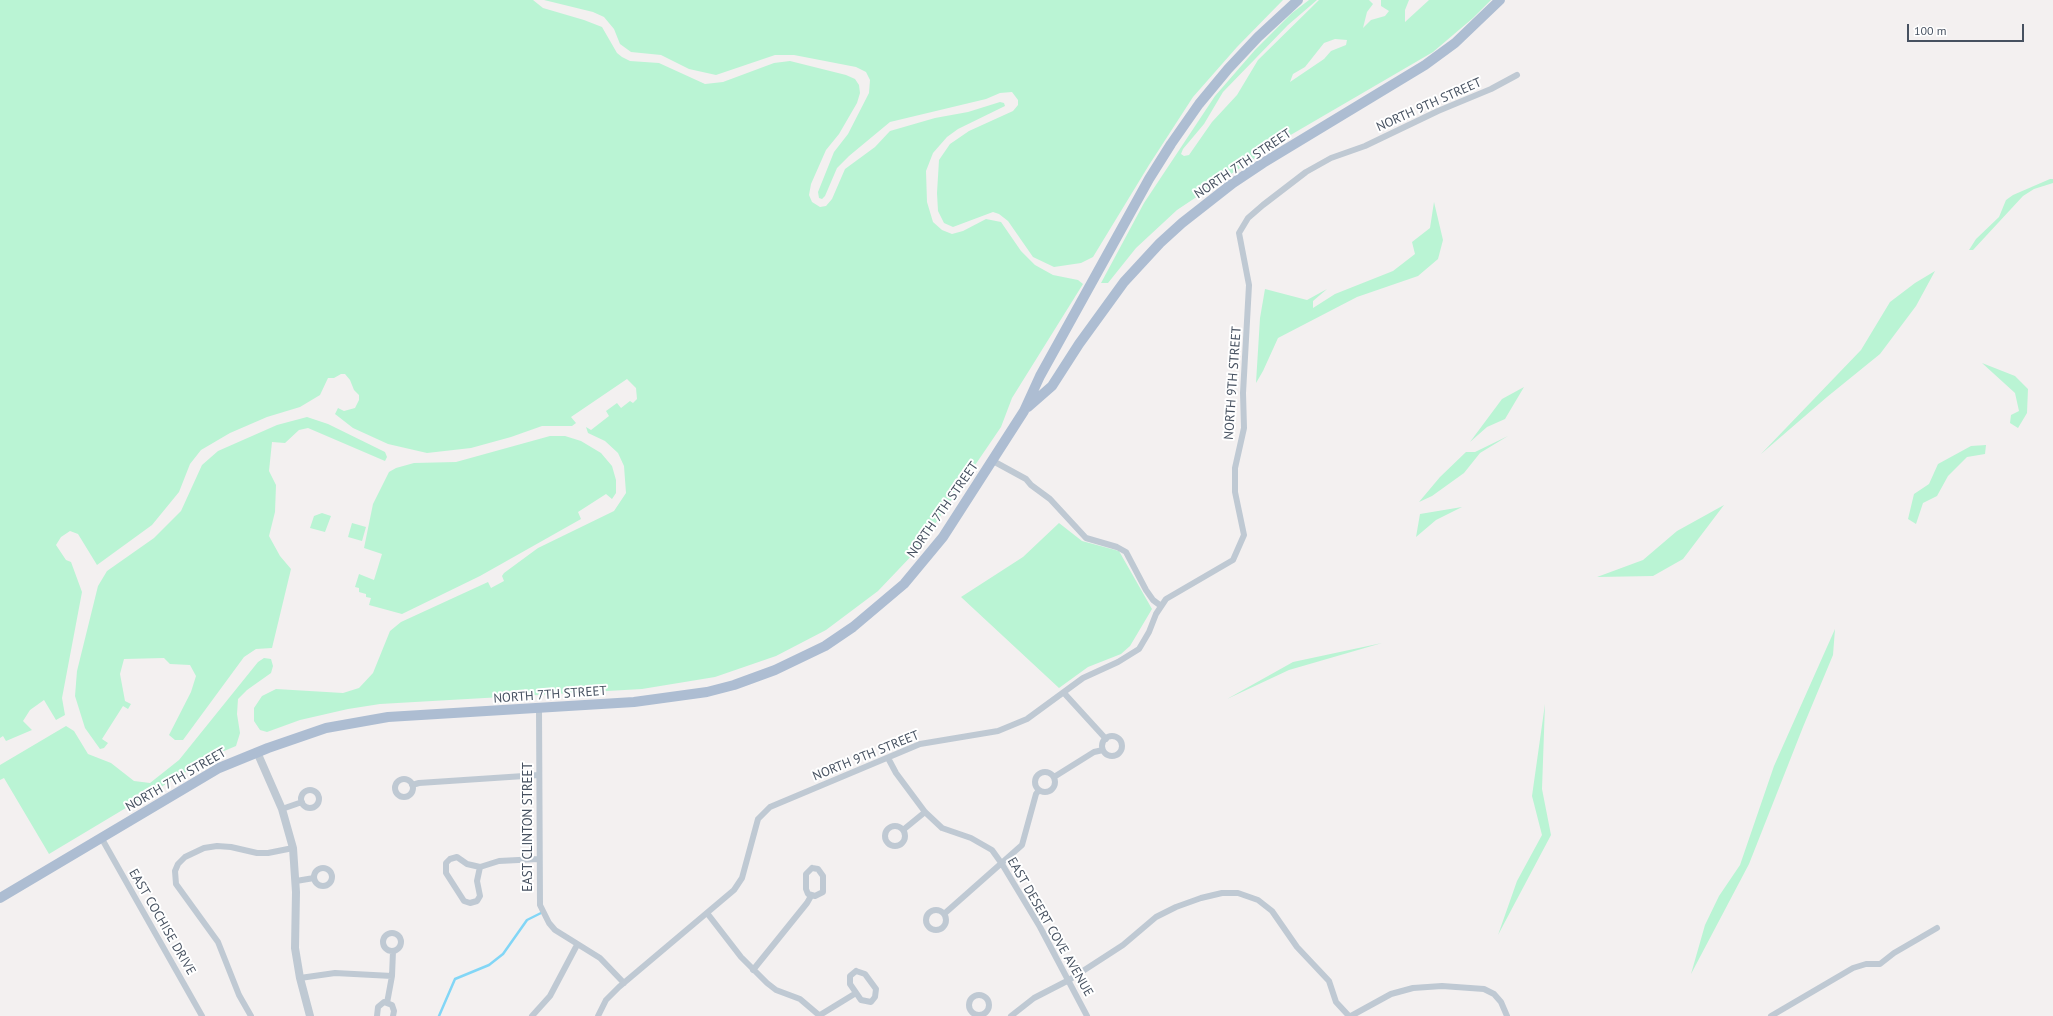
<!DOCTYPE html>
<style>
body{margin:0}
#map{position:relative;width:2053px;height:1016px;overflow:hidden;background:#f3f0f0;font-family:"PT Sans",sans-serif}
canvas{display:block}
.scale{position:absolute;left:1907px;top:24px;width:117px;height:18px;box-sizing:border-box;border:2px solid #465160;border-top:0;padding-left:5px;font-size:12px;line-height:14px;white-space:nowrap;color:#465160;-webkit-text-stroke:3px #fff;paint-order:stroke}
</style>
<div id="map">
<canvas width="2053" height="1016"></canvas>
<div class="scale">100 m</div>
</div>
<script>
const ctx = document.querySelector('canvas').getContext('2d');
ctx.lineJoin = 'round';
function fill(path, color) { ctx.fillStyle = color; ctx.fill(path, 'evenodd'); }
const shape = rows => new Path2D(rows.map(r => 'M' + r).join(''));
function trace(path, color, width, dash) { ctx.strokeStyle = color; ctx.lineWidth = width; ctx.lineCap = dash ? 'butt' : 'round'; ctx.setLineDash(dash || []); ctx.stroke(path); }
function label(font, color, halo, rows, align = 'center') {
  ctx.font = font + ' "PT Sans",sans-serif'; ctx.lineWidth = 4; ctx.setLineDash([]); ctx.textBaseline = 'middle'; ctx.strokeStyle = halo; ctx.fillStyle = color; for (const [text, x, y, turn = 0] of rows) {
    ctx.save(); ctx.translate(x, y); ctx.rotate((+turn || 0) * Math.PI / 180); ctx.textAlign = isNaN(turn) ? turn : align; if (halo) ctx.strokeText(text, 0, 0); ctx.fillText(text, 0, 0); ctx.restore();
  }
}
const green = shape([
 [0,0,533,0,543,8,584,20,602,27,617,53,622,57,630,61,659,63,705,84,723,82,774,63,790,61,846,75,855,79,859,85,860,93,857,103,839,134,826,150,811,184,809,195,812,202,820,207,826,206,832,199,845,169,875,147,890,131,935,118,968,112,1000,102,1004,103,1005,106,958,129,947,137,933,153,926,171,927,202,933,222,942,230,952,234,963,231,986,219,1001,222,1021,251,1035,265,1053,275,1078,280,1083,284,1012,398,1001,427,918,549,878,591,826,630,776,656,715,677,642,689,380,704,348,709,300,720,267,732,260,730,254,721,254,708,262,696,276,689,343,693,359,688,373,673,390,631,401,622,488,582,491,588,504,581,502,576,504,573,538,548,614,511,626,493,624,466,618,453,605,441,588,433,586,427,591,430,609,416,606,411,617,403,621,408,630,401,633,403,637,399,636,388,627,379,571,417,576,423,572,426,542,426,511,437,471,448,427,453,388,444,353,428,335,414,338,408,344,411,355,408,359,400,359,395,354,390,350,380,345,374,341,374,334,378,328,378,320,395,300,407,267,417,230,433,201,450,190,464,179,492,152,525,97,565,78,534,70,531,61,537,56,545,66,560,71,562,82,592,62,698,65,715,56,720,44,700,30,710,23,721,32,730,6,741,3,736,0,738],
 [544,0,1283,0,1237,47,1193,97,1149,165,1093,257,1081,263,1054,267,1033,257,1008,221,999,214,993,212,953,227,944,223,938,211,937,193,939,160,950,144,969,131,1013,111,1018,105,1018,100,1012,92,1000,93,986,99,890,122,849,156,837,168,825,196,822,199,819,198,818,192,834,152,848,134,869,93,870,80,866,72,856,67,794,55,775,55,716,75,689,69,661,55,631,52,620,44,614,29,604,17,593,12],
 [1309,0,1317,0,1288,25,1223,92,1204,124,1183,149,1181,154,1184,156,1189,155,1212,122,1237,95,1258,60,1319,0,1369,0,1373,4,1367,12,1363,28,1371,20,1385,16,1389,11,1381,6,1381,0,1409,0,1405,10,1405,22,1429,0,1491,0,1473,18,1433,52,1282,140,1177,210,1136,248,1108,283,1101,283,1144,203,1215,96,1255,50,1292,13],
 [1335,39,1347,40,1346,45,1331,51,1324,59,1290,82,1293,74,1305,67,1324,43],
 [2050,179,2053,179,2053,183,2034,189,2023,196,1973,250,1969,250,1976,239,1999,217,2006,200,2013,195],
 [1434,202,1443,240,1438,259,1418,276,1357,297,1278,338,1263,371,1256,383,1260,318,1265,289,1307,300,1327,289,1313,301,1313,308,1335,294,1393,271,1415,254,1412,242,1430,228],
 [1935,271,1916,306,1880,354,1827,397,1761,454,1861,350,1890,302,1915,283],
 [1982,363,2015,376,2028,389,2027,413,2018,428,2010,423,2011,415,2019,411,2015,393],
 [1524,387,1505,419,1487,427,1470,442,1502,399],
 [307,417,328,424,385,452,387,457,385,461,308,428,299,430,285,443,272,442,269,471,276,485,275,512,269,536,280,556,291,569,272,648,256,649,244,657,183,740,175,740,169,735,191,692,196,676,190,665,170,664,164,658,124,659,120,674,125,701,131,704,128,709,123,706,102,739,108,743,104,748,100,749,85,728,75,696,77,671,98,586,107,571,154,538,181,511,202,465,218,451,277,425],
 [550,436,565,436,581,441,601,453,612,466,616,480,616,493,612,499,606,494,578,512,581,519,480,576,402,614,369,605,371,598,366,597,366,594,359,592,359,588,355,587,359,574,374,580,382,554,364,548,373,504,389,472,396,468,414,463,456,462],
 [1508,436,1480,453,1464,473,1432,496,1419,502,1440,477,1466,452,1475,452],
 [1986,445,1985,454,1967,457,1948,476,1937,496,1923,503,1916,524,1908,519,1914,494,1929,484,1938,464,1971,446],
 [1724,505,1683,559,1653,576,1597,577,1643,560,1677,531],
 [1462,507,1436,520,1416,537,1420,514],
 [322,513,331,516,325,532,310,528,314,516],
 [352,523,366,527,362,541,348,537],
 [1059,523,1082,541,1119,551,1152,609,1130,646,1121,654,1088,667,1059,688,961,597,1023,557],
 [1835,629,1833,655,1803,727,1749,864,1691,974,1705,925,1719,896,1740,865,1774,766],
 [1382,643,1289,670,1227,699,1293,662],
 [264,658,271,659,273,666,271,673,247,690,238,699,237,714,240,733,236,746,205,759,186,772,49,854,4,778,0,780,0,765,66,726,74,731,88,754,111,763,134,781,150,783,179,760,258,662],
 [1545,704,1542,789,1551,835,1498,935,1517,881,1542,835,1532,796]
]);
const stream = shape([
 [439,1016,455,979,489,965,503,954,527,920,543,912]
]);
const minor = shape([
 [993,461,1026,479,1031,485,1050,499,1086,538,1117,547,1126,552,1146,590,1153,600,1161,606],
 [1064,693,1106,739],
 [539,709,540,905,549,923,555,930,600,958,624,983],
 '1102 746a10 10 0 1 1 20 0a10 10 0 1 1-20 0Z',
 [888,758,896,773,925,812,942,828,971,838,992,850,1002,864,1040,927,1087,1016],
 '1035 782a10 10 0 1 1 20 0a10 10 0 1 1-20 0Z',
 [1054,777,1094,752,1103,750],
 '395 788a9 9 0 1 1 18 0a9 9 0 1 1-18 0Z',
 [412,785,419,783,539,775],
 '301 799a9 9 0 1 1 18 0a9 9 0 1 1-18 0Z',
 [282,809,302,802],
 '885 836a10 10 0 1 1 20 0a10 10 0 1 1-20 0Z',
 [903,830,925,812],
 [102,839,202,1016],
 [480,867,477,881,480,896,477,901,470,903,464,901,446,873,446,863,450,859,457,857,467,864,480,867,499,861,538,859],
 '314 877a9 9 0 1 1 18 0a9 9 0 1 1-18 0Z',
 [812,868,818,869,823,876,823,892,815,896,808,894,806,889,806,874,812,868],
 [296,881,314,878],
 '926 920a10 10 0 1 1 20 0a10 10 0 1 1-20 0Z',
 [707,913,741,957,767,983,776,990,800,999,820,1016],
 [944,914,1022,845,1036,794,1039,790],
 '383 942a9 9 0 1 1 18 0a9 9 0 1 1-18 0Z',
 [753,970,807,903,811,896],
 [856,971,865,974,876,989,875,997,871,1002,861,1000,850,984,850,976,856,971],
 [300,978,335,973,392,976],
 '969 1005a10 10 0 1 1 20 0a10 10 0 1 1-20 0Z',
 [387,1003,392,976,393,951],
 [820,1015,856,993],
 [251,1016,239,995,218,942,176,884,175,871,178,864,185,857,204,848,217,846,231,847,257,853,268,853,293,848],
 [377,1016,378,1007,384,1002,392,1005,394,1011,393,1016],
 [532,1016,550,996,577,945],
 [598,1016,606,1000,619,987,734,890,742,878,758,819,770,807,920,744,998,731,1027,719,1083,678,1118,662,1139,649,1149,632,1156,614,1166,599,1233,560,1244,535,1235,492,1235,468,1244,428,1243,393,1249,285,1239,233,1248,218,1263,205,1306,172,1331,158,1365,146,1438,111,1491,89,1517,75],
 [1011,1016,1034,998,1069,980,1123,945,1156,917,1176,907,1201,898,1222,893,1238,893,1258,900,1272,911,1297,947,1329,981,1336,1002,1349,1016],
 [1351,1016,1391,994,1413,988,1442,986,1484,989,1494,994,1501,1002,1507,1016],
 [1771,1016,1853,968,1866,964,1880,964,1894,953,1937,928]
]);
const tertiary = shape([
 [257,752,282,809,293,848,296,892,295,948,300,978,310,1016]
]);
const primary = shape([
 [1028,407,1052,386,1079,344,1124,282,1160,243,1182,223,1233,183,1263,163,1425,65,1455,43,1500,0],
 [0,898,219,768,268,748,326,728,388,717,634,702,707,692,734,685,775,670,825,646,853,627,904,584,943,537,1024,411,1040,376,1149,179,1171,144,1199,104,1228,69,1258,37,1298,0]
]);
const streetNames = [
 ["NORTH 9TH STREET",1429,105,-24],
 ["NORTH 7TH STREET",1243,164,-34],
 ["NORTH 9TH STREET",1233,383,-86],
 ["NORTH 7TH STREET",943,510,-55],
 ["NORTH 7TH STREET",550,695,-4],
 ["NORTH 9TH STREET",866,756,-22],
 ["NORTH 7TH STREET",176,780,-30],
 ["EAST CLINTON STREET",528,827,-90],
 ["EAST COCHISE DRIVE",162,922,60],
 ["EAST DESERT COVE AVENUE",1050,927,60]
];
fill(green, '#baf4d4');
trace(stream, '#82d6f6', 2.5);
trace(minor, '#bfc9d3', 6);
trace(tertiary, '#bfc9d3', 8);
trace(primary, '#adbdd2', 10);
label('13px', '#465160', '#fff', streetNames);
</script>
